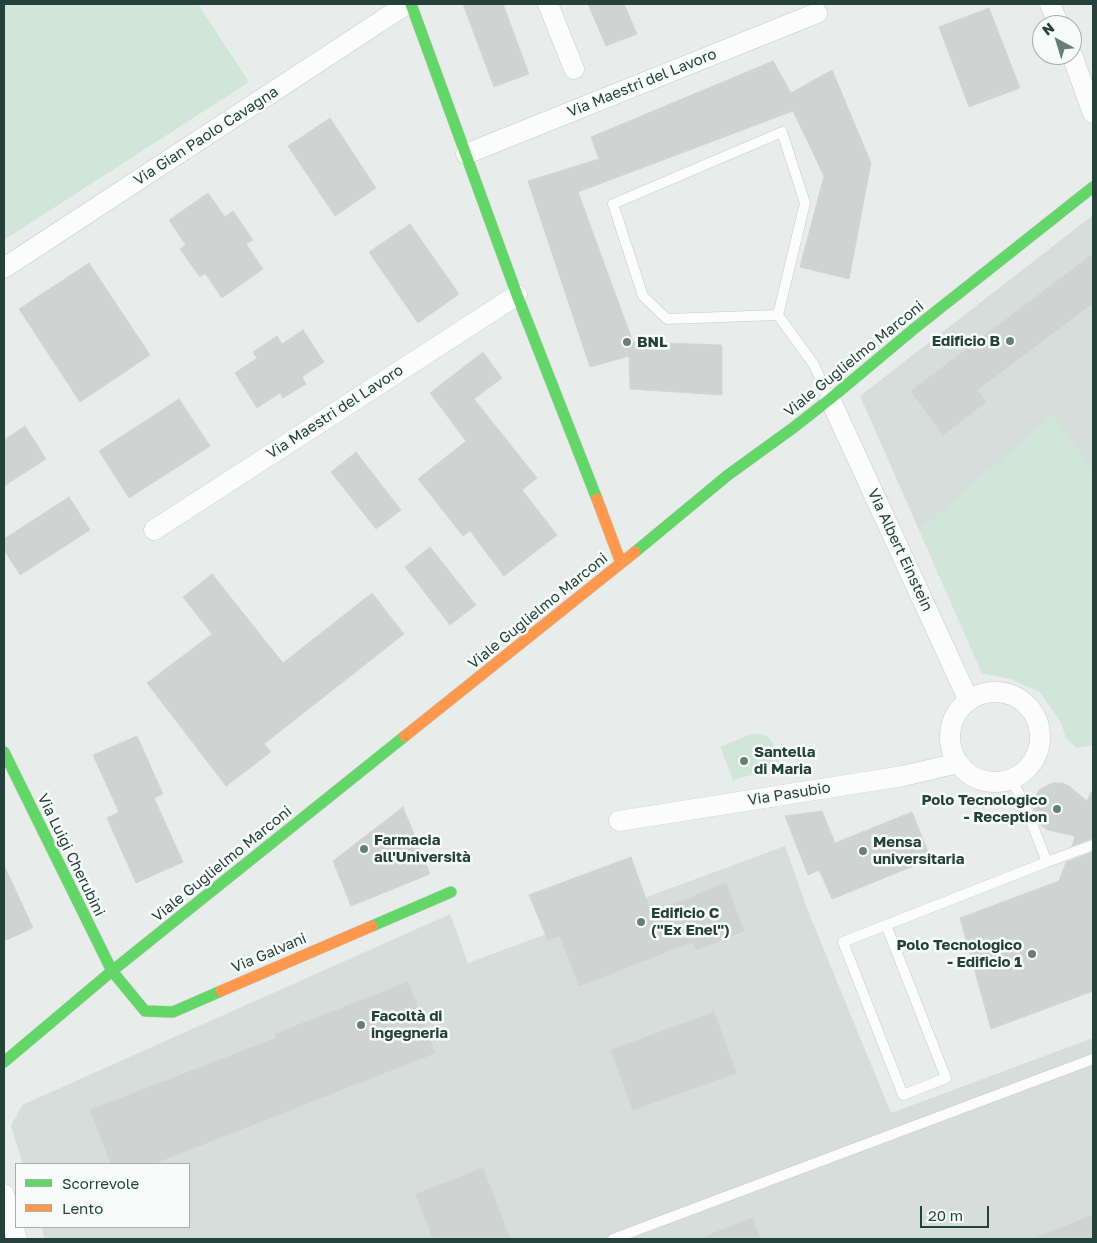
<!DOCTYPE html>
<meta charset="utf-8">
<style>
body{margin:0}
#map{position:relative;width:1097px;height:1243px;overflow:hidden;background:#e8edeb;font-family:"Golos Text",sans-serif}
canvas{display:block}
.frame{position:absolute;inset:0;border:5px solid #24423a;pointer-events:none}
.legend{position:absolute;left:15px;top:1163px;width:175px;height:65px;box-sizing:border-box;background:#f7fbf9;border:1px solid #a3b1ad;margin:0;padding:6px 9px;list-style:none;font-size:15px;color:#24423a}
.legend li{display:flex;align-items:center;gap:10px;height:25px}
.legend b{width:25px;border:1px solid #a3b1ad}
.north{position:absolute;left:1032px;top:15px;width:50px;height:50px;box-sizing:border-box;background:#f7fbf9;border:1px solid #a3b1ad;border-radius:50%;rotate:321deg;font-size:14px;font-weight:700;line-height:20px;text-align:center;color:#24423a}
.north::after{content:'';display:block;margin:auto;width:18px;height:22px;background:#697e78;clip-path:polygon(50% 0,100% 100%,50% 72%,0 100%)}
.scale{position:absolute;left:920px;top:1206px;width:69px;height:22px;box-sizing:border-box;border:2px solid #24423a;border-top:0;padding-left:6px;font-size:15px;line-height:18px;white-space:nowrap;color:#24423a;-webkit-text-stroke:4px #f7fbf9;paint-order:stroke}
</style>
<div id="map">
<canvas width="1097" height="1243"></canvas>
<div class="frame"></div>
<ul class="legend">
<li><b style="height:6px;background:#63d668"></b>Scorrevole</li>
<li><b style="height:6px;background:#ff974d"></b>Lento</li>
</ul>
<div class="north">N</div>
<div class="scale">20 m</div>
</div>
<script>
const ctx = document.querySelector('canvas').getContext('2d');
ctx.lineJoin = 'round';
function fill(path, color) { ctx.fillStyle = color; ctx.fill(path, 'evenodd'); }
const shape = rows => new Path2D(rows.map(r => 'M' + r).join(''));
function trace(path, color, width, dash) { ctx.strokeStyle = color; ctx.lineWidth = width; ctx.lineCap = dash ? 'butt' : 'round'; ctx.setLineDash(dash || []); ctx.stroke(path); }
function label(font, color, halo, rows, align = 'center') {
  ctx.font = font + ' "Golos Text",sans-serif'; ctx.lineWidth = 5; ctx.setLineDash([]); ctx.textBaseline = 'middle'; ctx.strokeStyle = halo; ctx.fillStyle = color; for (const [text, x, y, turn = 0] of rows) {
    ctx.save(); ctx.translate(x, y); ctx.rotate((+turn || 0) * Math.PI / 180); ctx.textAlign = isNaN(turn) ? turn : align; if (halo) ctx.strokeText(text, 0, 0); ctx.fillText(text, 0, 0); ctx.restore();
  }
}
const built = shape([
 [1093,215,1093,745,1077,748,1066,738,1061,722,1040,692,1011,679,982,673,860,396],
 [785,846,808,911,891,1113,1093,1038,1093,1239,44,1239,42,1227,189,1227,189,1164,23,1164,11,1126,22,1105,450,914,468,963]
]);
const green = shape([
 [4,4,198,4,249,82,4,240],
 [1053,415,1093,471,1093,745,1077,748,1066,738,1061,722,1040,692,1011,679,982,673,919,530],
 [751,734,760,734,768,737,773,743,781,767,733,780,720,747]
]);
const building = shape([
 [463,4,503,4,529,74,494,87,463,4],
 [588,4,624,4,637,34,606,46,588,4],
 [989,8,1020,88,969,107,939,27,989,8],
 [773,61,791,93,832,70,871,163,849,279,800,267,824,176,793,111,578,192,633,342,722,345,722,395,630,389,629,356,590,367,528,181,599,159,591,137,773,61],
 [330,118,376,188,335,216,288,146,330,118],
 [208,193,225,217,233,211,253,240,246,244,263,269,222,298,205,273,200,277,180,249,186,245,169,220,208,193],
 [410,224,459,294,418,323,369,252,410,224],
 [1093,254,1093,303,977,390,986,402,943,435,911,391,1093,254],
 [89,263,150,355,80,402,19,309,89,263],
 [303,330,324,362,302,377,306,384,283,398,280,393,257,408,235,373,257,358,253,352,277,336,282,344,303,330],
 [483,352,502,378,474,399,537,478,522,490,557,535,504,576,470,531,463,536,418,479,466,441,430,393,483,352],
 [179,399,210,446,129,498,99,451,179,399],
 [25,426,46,459,4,486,4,440,25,426],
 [356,452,401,510,376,529,331,472,356,452],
 [69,497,90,530,20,575,4,550,4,539,69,497],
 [430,547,476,605,450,625,405,567,430,547],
 [212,574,283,663,372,593,404,634,264,744,271,752,226,786,147,683,212,634,183,597,212,574],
 [137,736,163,794,154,798,183,862,136,883,107,818,119,812,93,755,137,736],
 [1053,783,1062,783,1069,786,1087,801,1091,792,1093,793,1093,838,1072,846,1075,836,1048,830,1039,824,1033,807,1035,797,1039,790,1046,786,1053,783],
 [403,807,430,874,351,906,333,861,403,807],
 [822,811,835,843,912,812,931,859,832,899,819,870,808,875,785,816,822,811],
 [1093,852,1093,991,991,1029,960,918,1059,881,1066,862,1093,852],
 [631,857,651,913,726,883,744,931,697,950,692,942,579,986,560,936,548,940,529,895,631,857],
 [4,865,33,928,4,941,4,865],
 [408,982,435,1053,153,1164,111,1164,90,1110,276,1038,275,1034,408,982],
 [714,1012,736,1073,633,1110,611,1050,714,1012],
 [483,1168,510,1239,433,1239,416,1194,483,1168],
 [1093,1215,1093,1239,1035,1239,1035,1238,1093,1215],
 [752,1218,760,1239,701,1239,701,1238,752,1218]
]);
const lane = shape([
 [778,315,667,319,643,296,613,204,782,132,805,203,778,315,814,365,829,398],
 [1047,862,1093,845],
 [886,925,843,942,903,1095,946,1078,886,925,1047,862,1023,801,1011,779],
 [613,1239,1093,1059]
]);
const street = shape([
 [548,4,574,69],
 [1050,4,1059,25],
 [1072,55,1093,113],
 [466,154,817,13],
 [4,268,407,4],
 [830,399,969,701],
 [154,530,517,295],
 '950 737a45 45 0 1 1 90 0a45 45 0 1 1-90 0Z',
 [619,821,903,776,958,763],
 [4,1194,17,1239]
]);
const fast = shape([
 [411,4,517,295,597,499],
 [635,552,728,475,793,428,830,399,915,328,1093,187],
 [4,752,112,971,145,1011,173,1012,221,991],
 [372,926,451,892],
 [4,1062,112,971,405,736]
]);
const slow = shape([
 [597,499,621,563],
 [405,736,635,552],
 [221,991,372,926]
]);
const markers = [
 [1010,341,5,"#697e78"],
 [627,342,5,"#697e78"],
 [744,761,5,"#697e78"],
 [1057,809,5,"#697e78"],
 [364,849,5,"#697e78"],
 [863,851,5,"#697e78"],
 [641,922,5,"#697e78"],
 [1032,954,5,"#697e78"],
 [361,1025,5,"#697e78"]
];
const streetNames = [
 ["Via Maestri del Lavoro",642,83,-22],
 ["Via Gian Paolo Cavagna",206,136,-33],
 ["Viale Guglielmo Marconi",854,359,-39],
 ["Via Maestri del Lavoro",335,412,-33],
 ["Via Albert Einstein",900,550,65],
 ["Viale Guglielmo Marconi",538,611,-39],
 ["Via Pasubio",789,794,-9],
 ["Via Luigi Cherubini",71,855,64],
 ["Viale Guglielmo Marconi",222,864,-39],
 ["Via Galvani",269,953,-23]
];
const poiNames = [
 ["Edificio B",1000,341,"right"],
 ["BNL",637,342],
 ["Santella",754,752],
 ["di Maria",754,769],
 ["Polo Tecnologico",1047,800,"right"],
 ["- Reception",1047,817,"right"],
 ["Farmacia",374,840],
 ["all'Università",374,857],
 ["Mensa",873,842],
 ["universitaria",873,859],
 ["Edificio C",651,913],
 ["(\"Ex Enel\")",651,930],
 ["Polo Tecnologico",1022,945,"right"],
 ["- Edificio 1",1022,962,"right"],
 ["Facoltà di",371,1016],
 ["ingegneria",371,1033]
];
fill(built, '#d6dedb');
fill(green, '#d1e6d8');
fill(building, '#cfd4d2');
trace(building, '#d1d6d4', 1);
trace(lane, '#c5cac8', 11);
trace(street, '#c5cac8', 21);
trace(fast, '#c3cbc8', 12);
trace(slow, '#c3cbc8', 12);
trace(lane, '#fcfcfc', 10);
trace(street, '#fcfcfc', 20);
trace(fast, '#63d668', 11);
trace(slow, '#ff974d', 11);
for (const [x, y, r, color] of markers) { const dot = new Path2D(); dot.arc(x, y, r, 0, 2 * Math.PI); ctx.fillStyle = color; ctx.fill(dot); trace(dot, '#f7fbf9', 2); }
label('15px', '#24423a', '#f7fbf9', streetNames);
label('bold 15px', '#24423a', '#f7fbf9', poiNames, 'left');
</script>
